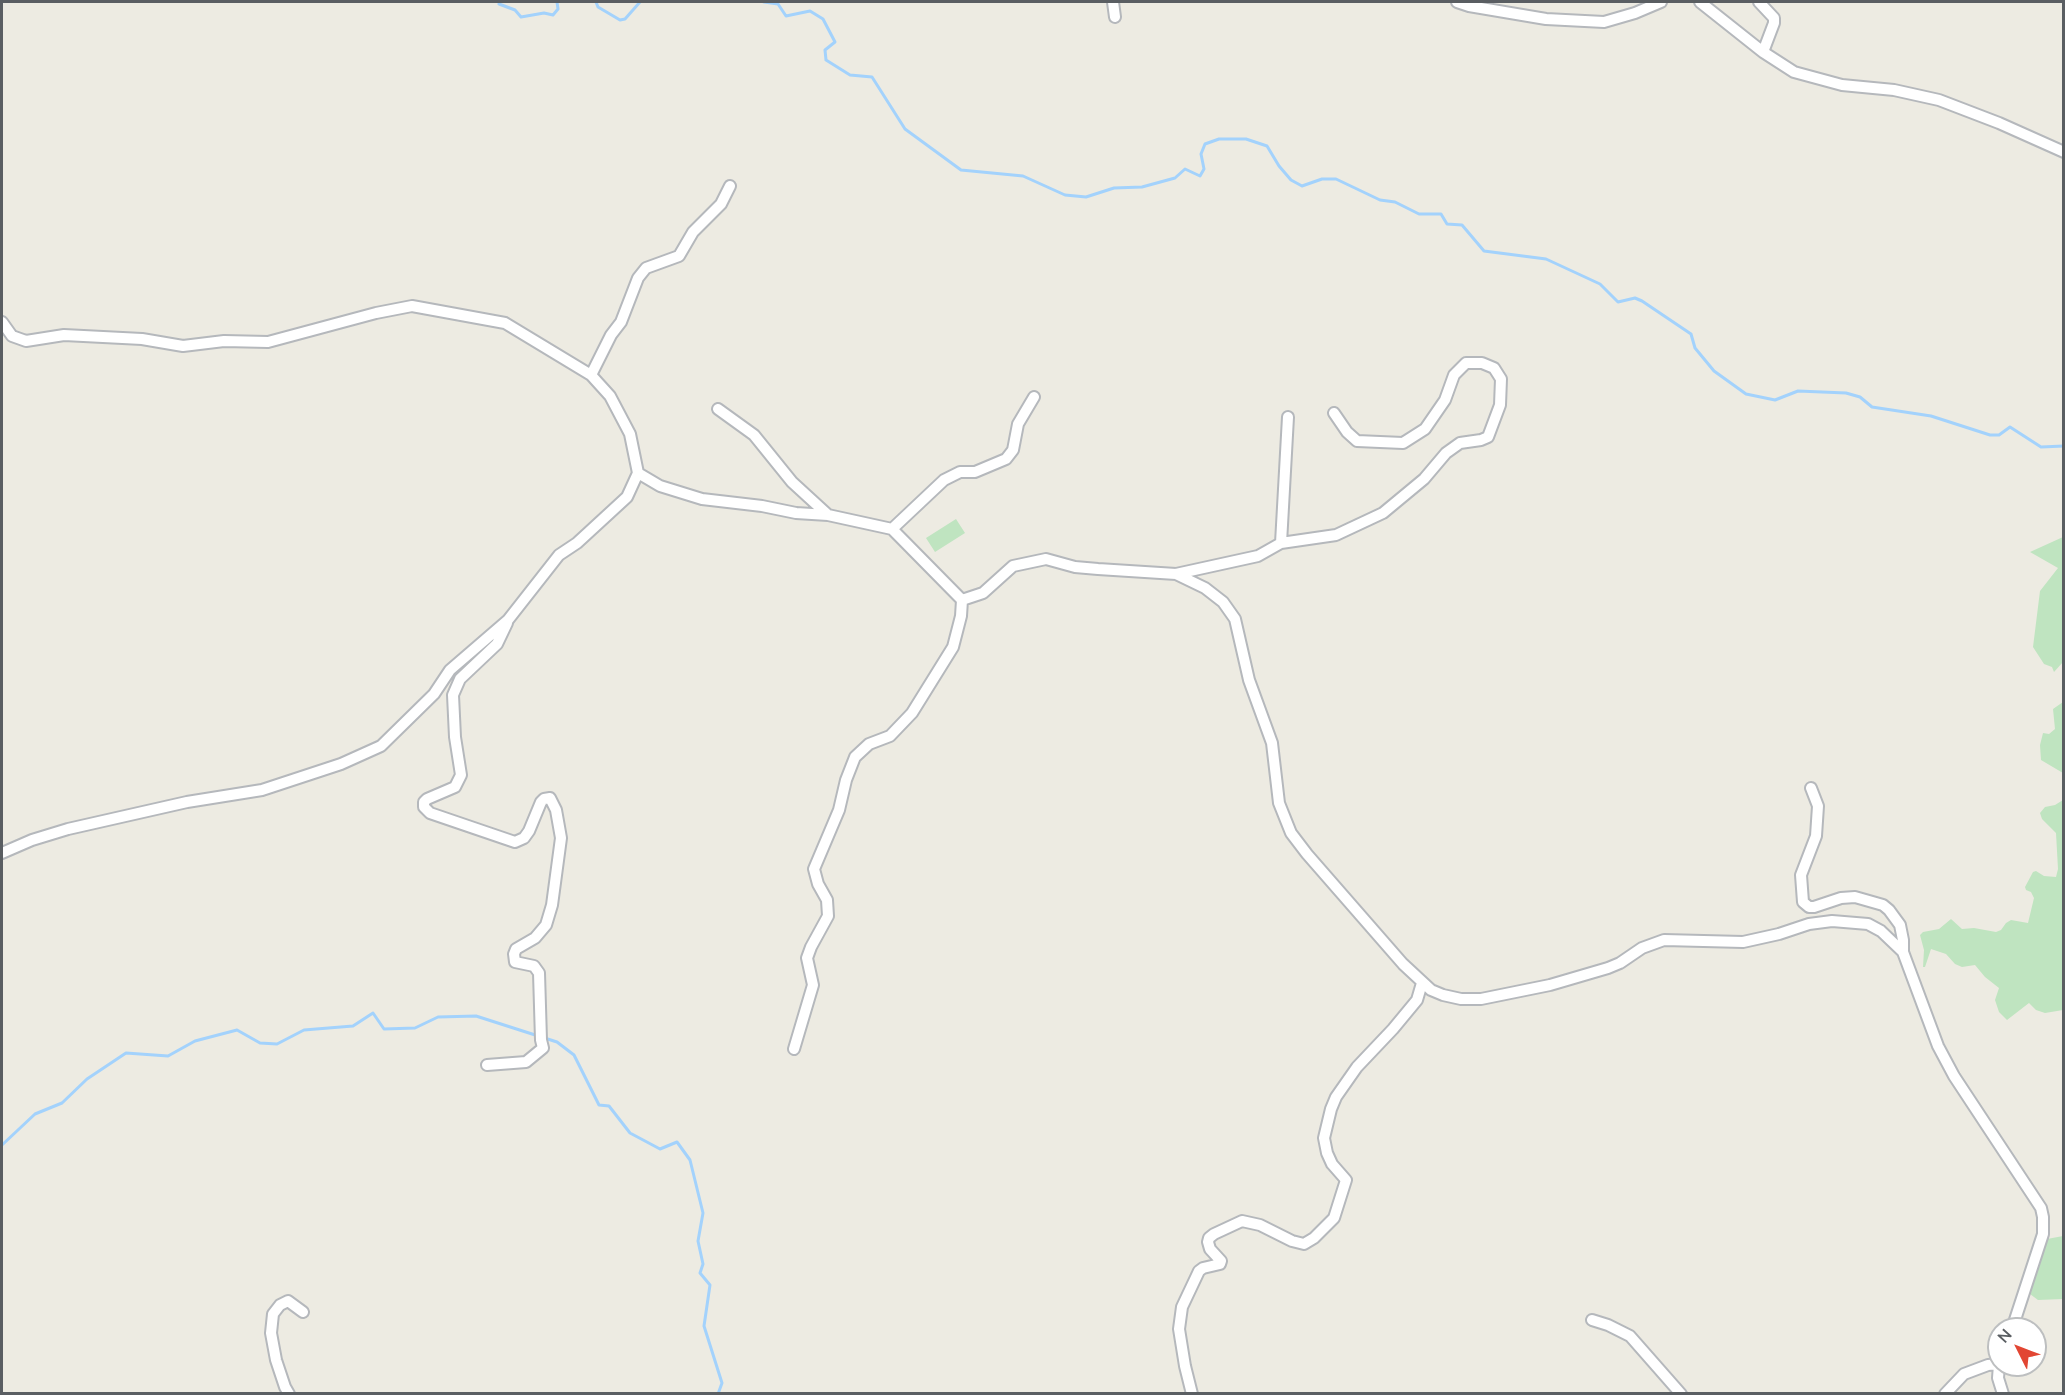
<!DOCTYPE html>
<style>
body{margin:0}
#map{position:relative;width:2065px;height:1395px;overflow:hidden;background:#edebe2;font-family:"Nunito Sans",sans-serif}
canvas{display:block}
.frame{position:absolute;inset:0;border:3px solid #5a5e62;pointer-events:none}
.north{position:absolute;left:1987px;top:1317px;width:60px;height:60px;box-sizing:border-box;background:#fff;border:2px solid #bdbfc0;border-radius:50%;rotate:312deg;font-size:16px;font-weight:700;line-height:24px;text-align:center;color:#5a5e62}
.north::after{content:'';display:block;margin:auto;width:21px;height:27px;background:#e24633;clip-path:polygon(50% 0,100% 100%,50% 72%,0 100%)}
</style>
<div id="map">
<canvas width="2065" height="1395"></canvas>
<div class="frame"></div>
<div class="north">N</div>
</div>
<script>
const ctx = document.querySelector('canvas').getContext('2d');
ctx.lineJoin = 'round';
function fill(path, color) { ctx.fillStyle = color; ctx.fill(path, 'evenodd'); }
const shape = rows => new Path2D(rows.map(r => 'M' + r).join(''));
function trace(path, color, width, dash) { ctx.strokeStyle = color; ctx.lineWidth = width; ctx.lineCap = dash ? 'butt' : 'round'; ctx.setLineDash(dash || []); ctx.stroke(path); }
const green = shape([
 [956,519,965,533,935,552,926,538],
 [2063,537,2063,662,2054,672,2052,667,2044,664,2033,647,2040,591,2058,568,2030,552],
 [2063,702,2063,773,2041,760,2040,745,2043,733,2049,734,2055,729,2053,709],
 [2063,800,2062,840,2064,841,2063,1010,2045,1013,2036,1010,2029,1003,2007,1020,1999,1012,1995,1000,1999,988,1985,977,1975,965,1962,967,1955,964,1946,954,1931,949,1925,967,1923,967,1924,950,1920,935,1923,932,1939,929,1951,919,1962,929,1974,928,1996,932,2001,930,2006,923,2011,920,2028,923,2034,898,2031,892,2026,890,2025,887,2033,872,2036,871,2044,876,2056,877,2058,869,2056,833,2042,819,2040,813,2045,807,2055,805],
 [2063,1236,2063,1299,2038,1300,2030,1294,2031,1286,2044,1247,2047,1239]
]);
const stream = shape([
 [500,2,499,4,515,10,521,17,544,13,553,15,558,9,557,2],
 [596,2,598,7,620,20,625,19,640,2],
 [764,2,778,4,786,16,810,11,823,19,835,42,825,50,826,60,850,75,872,77,905,129,961,170,1023,176,1065,195,1086,197,1114,188,1142,187,1175,178,1185,169,1200,176,1204,169,1201,154,1205,144,1219,139,1246,139,1267,146,1279,166,1291,180,1302,186,1322,179,1336,179,1380,200,1395,202,1419,214,1441,214,1447,224,1462,225,1484,251,1546,259,1600,284,1618,302,1635,298,1642,301,1691,334,1695,348,1714,371,1746,394,1775,400,1798,391,1846,393,1860,397,1872,407,1931,416,1990,435,1999,435,2010,427,2041,447,2064,446],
 [2,1145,35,1114,62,1103,87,1079,126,1053,168,1056,195,1041,237,1030,260,1043,277,1044,304,1030,353,1026,373,1013,384,1029,415,1028,438,1017,476,1016,557,1042,574,1055,599,1105,609,1106,630,1133,660,1149,677,1142,690,1160,703,1213,698,1241,703,1264,700,1273,710,1285,704,1326,722,1383,718,1394]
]);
const minor = shape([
 [1113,2,1115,17],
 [1457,2,1469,6,1546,19,1604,22,1635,13,1661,2],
 [1700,2,1763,52,1794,72,1842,85,1894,90,1939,100,1999,123,2064,152],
 [1759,2,1774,18,1774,23,1763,52],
 [2,322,12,336,26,341,64,335,142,339,183,346,224,341,268,342,376,313,412,306,505,323,591,375,610,396,630,434,638,473,660,486,702,499,762,506,796,513,828,515,892,529,962,600,983,593,1013,566,1046,559,1075,567,1098,569,1176,574,1205,588,1223,602,1235,619,1249,680,1272,743,1279,803,1291,833,1307,854,1403,964,1431,990,1443,995,1461,999,1481,999,1550,985,1608,968,1620,963,1642,948,1664,940,1743,942,1779,934,1809,924,1832,921,1868,924,1881,931,1903,952,1938,1046,1954,1076,2041,1208,2043,1217,2043,1234,2012,1329],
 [591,375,611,335,621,322,638,278,646,268,679,256,693,232,721,204,730,186],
 [718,409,754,435,792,482,828,515],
 [892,529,944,480,960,472,975,472,1006,459,1013,450,1018,424,1034,397],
 [1281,543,1336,535,1383,513,1424,479,1446,453,1460,443,1481,440,1488,437,1500,405,1501,379,1494,368,1482,363,1466,363,1454,375,1445,400,1425,429,1403,443,1357,441,1347,432,1334,413],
 [1176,574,1258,556,1281,543,1288,417],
 [1811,788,1818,806,1816,836,1801,875,1803,902,1809,907,1814,907,1841,898,1855,897,1883,905,1889,910,1900,925,1903,940,1903,952],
 [2,853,32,840,68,829,187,802,262,790,341,764,381,746,434,694,450,670,508,620,559,555,577,543,627,497,638,473],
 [794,1049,813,985,807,958,811,947,828,916,827,900,818,884,814,869,839,810,846,780,855,757,869,744,890,736,912,713,953,647,961,616,962,600],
 [487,1065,526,1062,543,1048,541,1040,539,973,534,966,515,962,514,954,516,949,535,938,546,925,552,905,561,838,556,810,550,798,544,799,541,802,529,831,524,838,515,842,430,813,424,807,424,802,427,799,455,787,461,775,455,737,453,695,460,679,497,644,507,623],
 [1592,1320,1608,1325,1630,1336,1681,1394],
 [1999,1365,1998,1378,2003,1394],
 [289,1394,285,1387,276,1360,271,1333,273,1314,280,1305,288,1301,303,1312],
 [1192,1394,1185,1366,1179,1329,1182,1307,1199,1271,1203,1268,1220,1264,1221,1261,1210,1249,1208,1242,1209,1238,1214,1234,1242,1221,1260,1225,1292,1241,1304,1244,1314,1238,1334,1218,1346,1180,1332,1164,1327,1153,1324,1138,1331,1109,1336,1097,1357,1067,1393,1029,1417,1000,1422,983],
 [1945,1394,1964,1374,1988,1365,1999,1364]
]);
fill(green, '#bfe4c0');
trace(stream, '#a3d2fc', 3);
trace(minor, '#b5b8bc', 14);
trace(minor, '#fff', 10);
</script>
